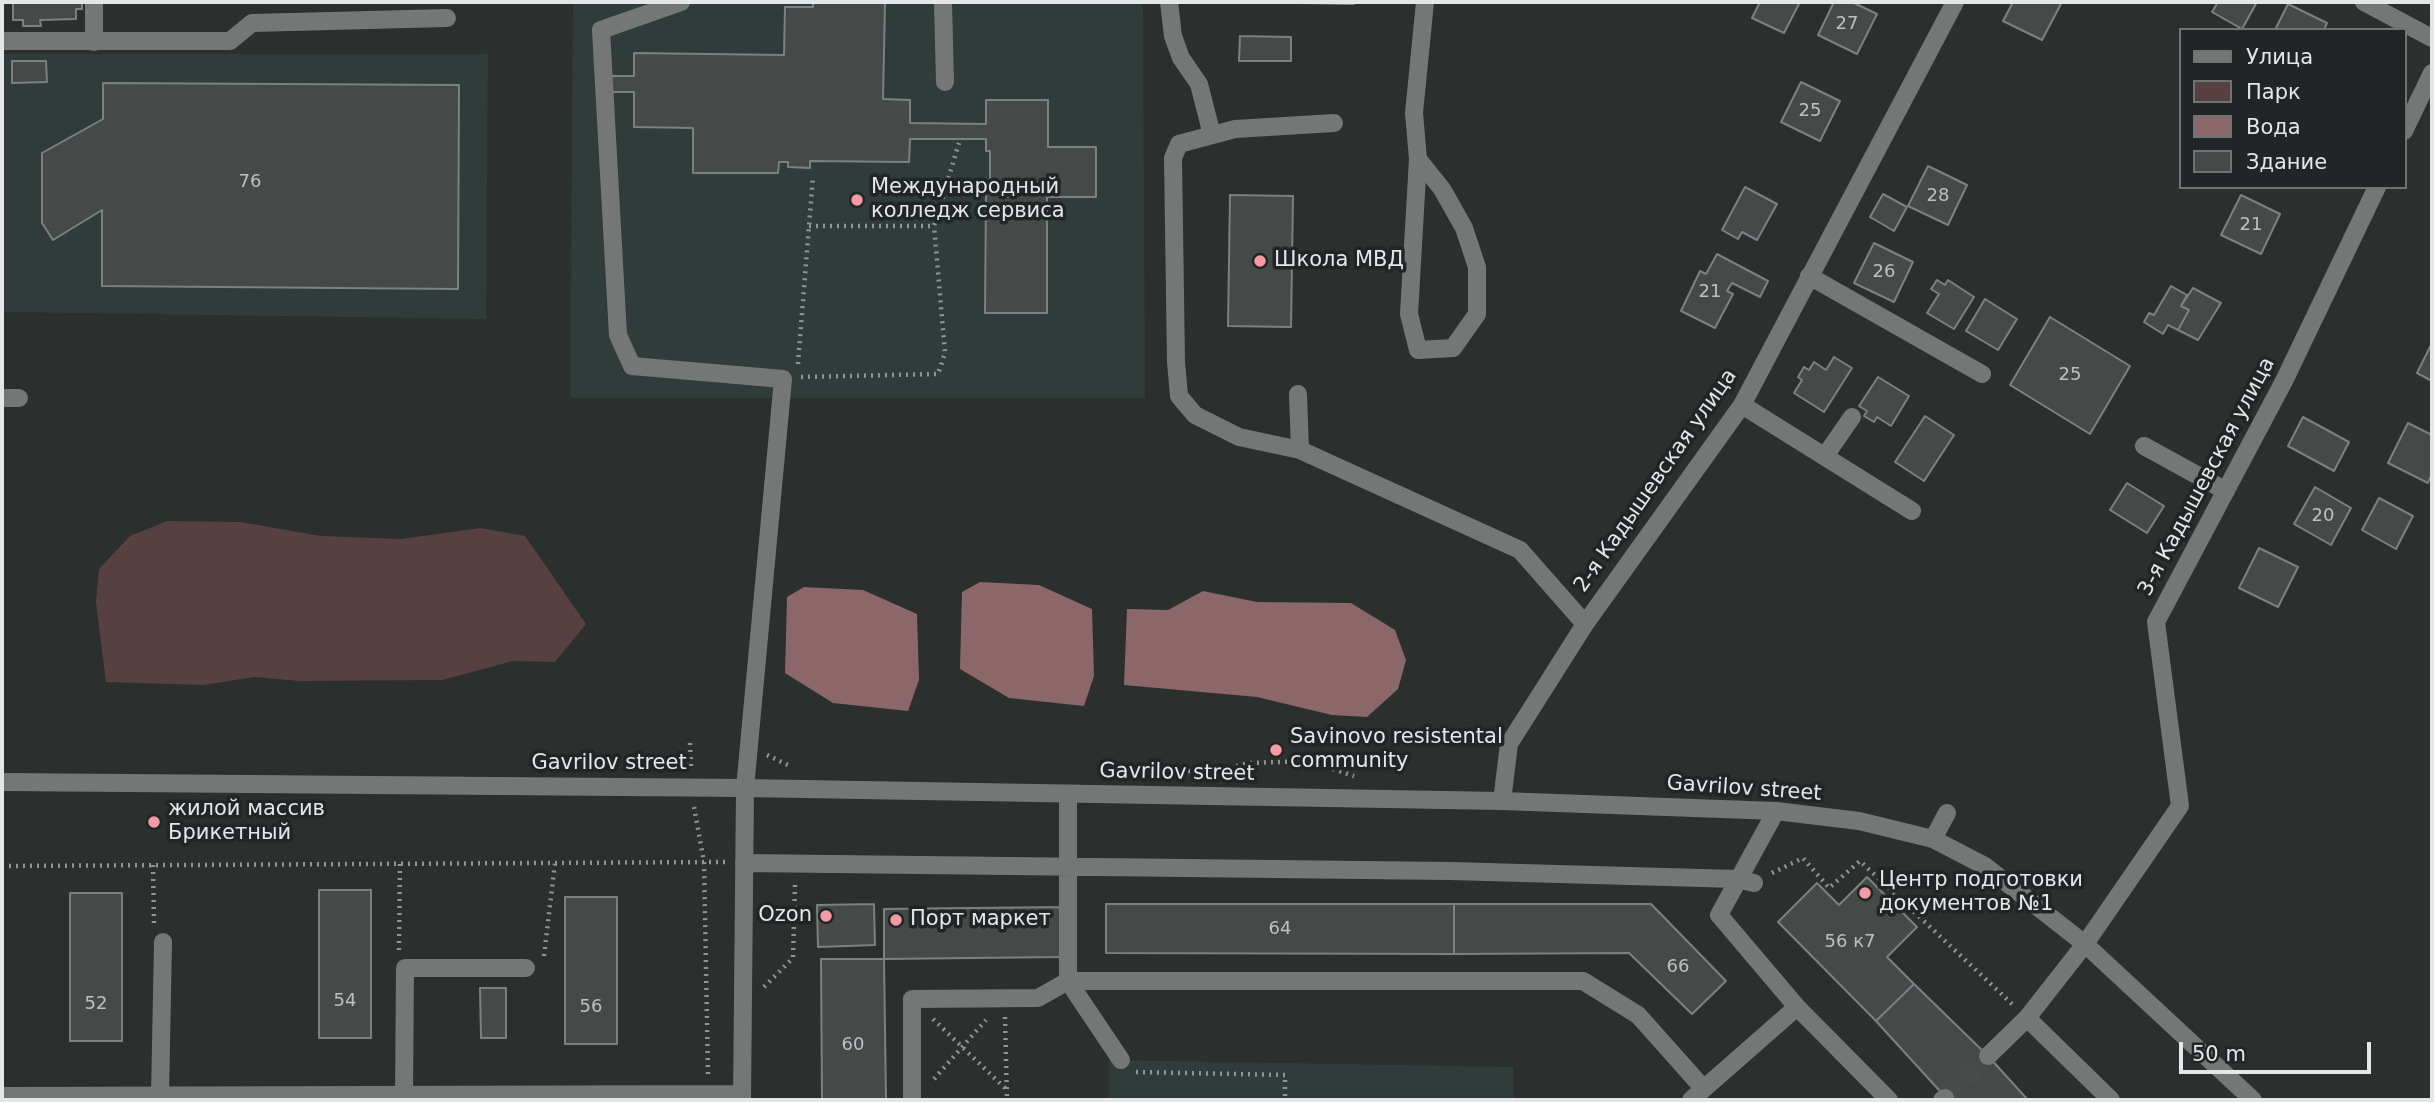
<!DOCTYPE html>
<meta charset="utf-8">
<style>
body{margin:0}
#map{position:relative;width:2434px;height:1102px;overflow:hidden;background:#2b2f2e;font-family:"DejaVu Sans",sans-serif}
canvas{display:block}
.frame{position:absolute;inset:0;border:4px solid #e4e7e7;pointer-events:none}
.legend{position:absolute;left:2179px;top:28px;width:228px;height:161px;box-sizing:border-box;background:#212525;border:2px solid #6f7373;margin:0;padding:9px 12px;list-style:none;font-size:21px;color:#e4e7e7}
.legend li{display:flex;align-items:center;gap:14px;height:35px}
.legend b{width:35px;border:2px solid #6f7373}
.scale{position:absolute;left:2179px;top:1042px;width:192px;height:32px;box-sizing:border-box;border:4px solid #e4e7e7;border-top:0;padding-left:9px;font-size:21px;line-height:24px;white-space:nowrap;color:#e4e7e7;-webkit-text-stroke:5px #212525;paint-order:stroke}
</style>
<div id="map">
<canvas width="2434" height="1102"></canvas>
<div class="frame"></div>
<ul class="legend">
<li><b style="height:9px;background:#757776"></b>Улица</li>
<li><b style="height:19px;background:#574042"></b>Парк</li>
<li><b style="height:19px;background:#8b676a"></b>Вода</li>
<li><b style="height:19px;background:#454a49"></b>Здание</li>
</ul>
<div class="scale">50 m</div>
</div>
<script>
const ctx = document.querySelector('canvas').getContext('2d');
ctx.lineJoin = 'round';
function fill(path, color) { ctx.fillStyle = color; ctx.fill(path, 'evenodd'); }
const shape = rows => new Path2D(rows.map(r => 'M' + r).join(''));
function trace(path, color, width, dash) { ctx.strokeStyle = color; ctx.lineWidth = width; ctx.lineCap = dash ? 'butt' : 'round'; ctx.setLineDash(dash || []); ctx.stroke(path); }
function label(font, color, halo, rows, align = 'center') {
  ctx.font = font + ' "DejaVu Sans",sans-serif'; ctx.lineWidth = 7; ctx.setLineDash([]); ctx.textBaseline = 'middle'; ctx.strokeStyle = halo; ctx.fillStyle = color; for (const [text, x, y, turn = 0] of rows) {
    ctx.save(); ctx.translate(x, y); ctx.rotate((+turn || 0) * Math.PI / 180); ctx.textAlign = isNaN(turn) ? turn : align; if (halo) ctx.strokeText(text, 0, 0); ctx.fillText(text, 0, 0); ctx.restore();
  }
}
const built = shape([
 [573,2,1143,2,1145,398,570,398],
 [3,54,488,54,486,319,4,312],
 [1109,1060,1513,1067,1514,1100,1109,1100]
]);
const green = shape([
 [167,521,240,522,321,536,401,539,480,528,525,536,586,624,555,662,513,661,442,680,300,681,254,677,204,685,106,682,96,602,99,569,130,536]
]);
const water = shape([
 [980,582,1039,585,1092,609,1094,676,1084,706,1009,698,960,669,962,592],
 [804,587,863,590,917,614,919,680,908,711,833,703,785,673,787,597],
 [1203,591,1257,602,1351,603,1395,630,1406,660,1398,689,1367,717,1332,715,1257,697,1124,685,1127,609,1168,610]
]);
const building = shape([
 [13,2,82,2,82,9,76,9,76,19,40,20,41,26,23,26,23,20,13,20,13,2],
 [813,2,885,2,883,99,910,100,910,123,986,124,986,100,1048,100,1048,147,1096,147,1096,197,1047,197,1047,313,985,313,986,193,990,193,990,151,986,151,986,139,910,139,909,162,810,161,810,168,788,167,788,162,779,162,778,173,693,173,693,128,634,127,634,92,611,92,611,76,634,76,634,53,784,55,785,7,813,7,813,2],
 [1244,2,1354,2,1354,4,1244,2],
 [1760,2,1800,2,1784,33,1752,18,1760,2],
 [1834,2,1852,2,1877,14,1857,54,1818,35,1834,2],
 [2013,2,2062,2,2042,40,2003,21,2013,2],
 [2218,2,2257,2,2242,29,2212,12,2218,2],
 [2288,4,2327,23,2324,30,2275,30,2288,4],
 [1240,36,1291,37,1291,61,1239,61,1240,36],
 [12,61,46,61,47,82,12,83,12,61],
 [1801,82,1840,101,1820,141,1781,122,1801,82],
 [103,83,459,85,458,289,102,286,102,210,53,240,42,223,42,153,103,119,103,83],
 [1928,166,1967,185,1948,225,1908,206,1928,166],
 [1745,187,1777,204,1757,240,1742,232,1738,239,1722,230,1745,187],
 [1883,194,1907,207,1894,231,1870,217,1883,194],
 [1230,195,1293,196,1291,327,1228,326,1230,195],
 [2241,195,2280,214,2261,254,2221,235,2241,195],
 [1874,243,1913,262,1894,302,1854,283,1874,243],
 [1717,254,1768,281,1760,297,1732,283,1727,291,1733,294,1715,328,1681,311,1700,271,1706,274,1717,254],
 [1937,280,1945,285,1948,280,1974,297,1954,329,1927,313,1939,294,1931,289,1937,280],
 [2171,286,2187,295,2181,306,2189,310,2178,330,2168,325,2163,334,2144,322,2149,313,2154,315,2171,286],
 [2193,288,2221,303,2198,340,2178,330,2189,310,2181,306,2193,288],
 [1985,299,2017,319,1998,350,1966,331,1985,299],
 [2050,317,2130,366,2090,434,2010,385,2050,317],
 [2432,343,2432,381,2417,373,2432,343],
 [1834,357,1852,368,1824,412,1794,393,1802,380,1798,377,1804,367,1809,370,1814,362,1826,370,1834,357],
 [1878,377,1909,396,1891,426,1877,417,1874,422,1864,416,1867,411,1859,406,1878,377],
 [1925,416,1954,435,1924,481,1895,462,1925,416],
 [2303,417,2349,442,2334,471,2288,446,2303,417],
 [2408,423,2432,435,2432,473,2428,483,2388,463,2408,423],
 [2127,483,2164,506,2147,533,2110,510,2127,483],
 [2315,487,2351,508,2331,545,2294,524,2315,487],
 [2379,498,2413,516,2396,549,2362,530,2379,498],
 [2259,548,2298,567,2278,607,2239,588,2259,548],
 [1867,877,1917,927,1887,957,1914,984,1876,1021,1778,922,1817,883,1839,905,1867,877],
 [319,890,371,890,371,1038,319,1038,319,890],
 [70,893,122,893,122,1041,70,1041,70,893],
 [565,897,617,897,617,1044,565,1044,565,897],
 [874,904,875,945,818,947,817,905,874,904],
 [1106,904,1454,904,1454,954,1106,953,1106,904],
 [1454,904,1651,904,1726,981,1692,1014,1629,953,1454,954,1454,904],
 [1060,907,1061,957,884,959,884,909,1060,907],
 [821,959,884,959,886,1100,822,1100,821,959],
 [1914,984,1988,1056,2028,1100,1948,1100,1876,1021,1914,984],
 [480,988,506,988,506,1038,481,1038,480,988]
]);
const minorTunnel = shape([
 [1945,1098,1988,1056]
]);
const path = shape([
 [809,226,934,226,959,143],
 [798,364,813,176],
 [801,377,938,374,945,353,934,226],
 [690,743,691,767],
 [767,755,788,765],
 [1146,771,1218,771,1249,763,1308,761,1354,776],
 [694,807,704,862,708,1074],
 [153,865,154,924],
 [2,866,726,862],
 [1772,873,1803,858,1829,888,1860,861,2012,1004],
 [399,950,400,864],
 [544,956,555,863],
 [764,987,793,958,795,885],
 [1005,1017,1007,1100],
 [933,1019,1007,1090],
 [1136,1072,1285,1075,1285,1100],
 [934,1079,986,1020]
]);
const minor = shape([
 [94,2,94,42],
 [681,2,601,30,618,335,632,366,783,379,745,788,742,1100],
 [943,2,945,82],
 [1169,2,1173,36,1181,58,1199,84,1212,135],
 [2364,2,2432,38],
 [2,41,230,41,252,23,447,18],
 [2404,131,2432,73],
 [1418,159,1442,189,1464,228,1477,267,1477,314,1453,348,1418,350,1409,314,1418,159,1414,113,1425,2],
 [1809,276,1982,374],
 [1298,394,1300,450,1520,550,1585,624],
 [2,398,19,398],
 [1742,405,1912,511],
 [2144,446,2226,491],
 [1300,450,1239,437,1195,415,1179,396,1176,362,1173,158,1179,144,1235,129,1334,123],
 [1825,456,1852,417],
 [2,782,745,788,1502,801,1776,811,1859,821,1933,839,1985,866,2085,944,2253,1100],
 [1502,801,1509,744,1585,624,1742,405,1955,2],
 [1776,811,1719,915,1797,1007,1889,1100],
 [1933,839,1947,813],
 [744,863,1450,871,1737,879,1754,883],
 [1068,981,1583,981,1638,1015,1703,1088],
 [1068,981,1121,1060],
 [2027,1018,2111,1100],
 [1988,1056,2027,1018,2085,944,2180,806,2156,622,2284,381,2377,187],
 [404,1095,405,968,526,968],
 [2,1096,742,1094],
 [160,1096,163,942],
 [912,1100,912,999,1038,998,1068,981,1068,794],
 [1691,1100,1797,1007],
 [1942,1100,1945,1098]
]);
const markers = [
 [857,200,7,"#f49aa4"],
 [1260,261,7,"#f49aa4"],
 [1276,750,7,"#f49aa4"],
 [154,822,7,"#f49aa4"],
 [1865,893,7,"#f49aa4"],
 [826,916,7,"#f49aa4"],
 [896,920,7,"#f49aa4"]
];
const numberNames = [
 ["27",1847,24],
 ["25",1810,111],
 ["76",250,182],
 ["28",1938,196],
 ["21",2251,225],
 ["26",1884,272],
 ["21",1710,292],
 ["25",2070,375],
 ["20",2323,516],
 ["64",1280,929],
 ["56 к7",1850,942],
 ["66",1678,967],
 ["54",345,1001],
 ["52",96,1004],
 ["56",591,1007],
 ["60",853,1045]
];
const poiNames = [
 ["Международный",871,188],
 ["колледж сервиса",871,212],
 ["Школа МВД",1274,261],
 ["Savinovo resistental",1290,738],
 ["community",1290,762],
 ["жилой массив",168,810],
 ["Брикетный",168,834],
 ["Центр подготовки",1879,881],
 ["документов №1",1879,905],
 ["Ozon",812,916,"right"],
 ["Порт маркет",910,920]
];
const streetNames = [
 ["3-я Кадышевская улица",2207,477,-62],
 ["2-я Кадышевская улица",1656,481,-55],
 ["Gavrilov street",609,764],
 ["Gavrilov street",1177,773,1],
 ["Gavrilov street",1744,789,4]
];
fill(built, '#303c3a');
fill(green, '#574042');
fill(water, '#8b676a');
fill(building, '#454a49');
trace(building, '#7b8080', 2);
trace(minorTunnel, '#474b4a', 18, [18, 9]);
trace(path, '#909493', 4.5, [2, 5]);
trace(minor, '#757776', 18);
for (const [x, y, r, color] of markers) { const dot = new Path2D(); dot.arc(x, y, r, 0, 2 * Math.PI); ctx.fillStyle = color; ctx.fill(dot); trace(dot, '#212525', 2.5); }
label('18px', '#bcc0c0', null, numberNames);
label('21px', '#e4e7e7', '#212525', poiNames, 'left');
label('21px', '#e4e7e7', '#212525', streetNames);
</script>
